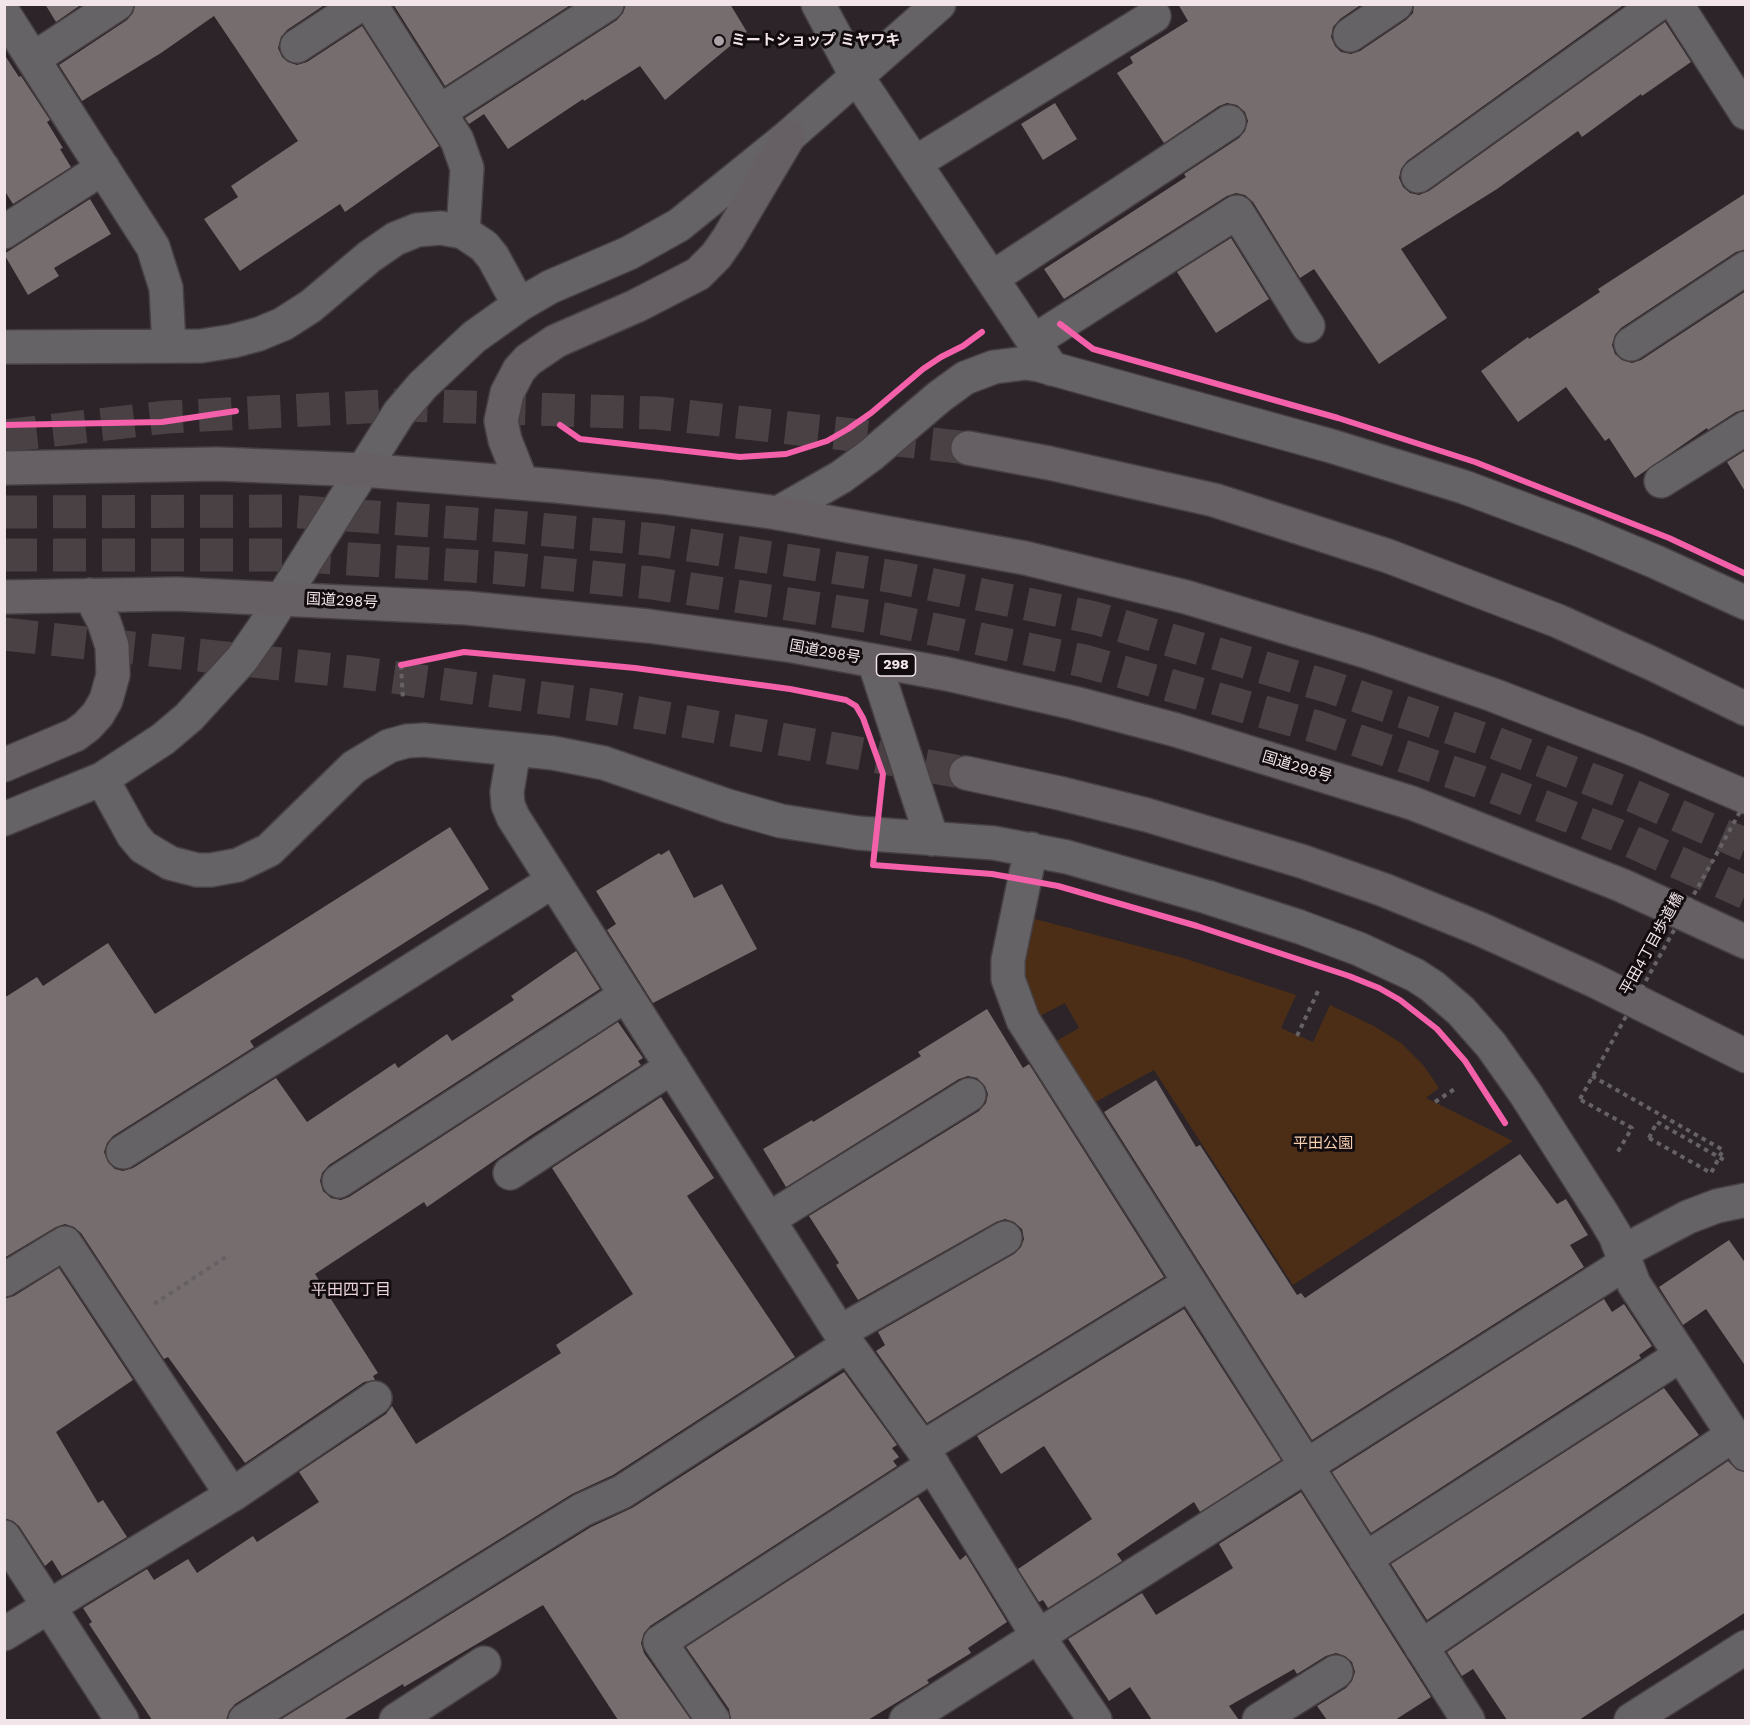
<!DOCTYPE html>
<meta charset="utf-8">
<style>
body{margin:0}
#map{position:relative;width:1750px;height:1725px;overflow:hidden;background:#2c2428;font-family:"Work Sans",sans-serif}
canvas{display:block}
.frame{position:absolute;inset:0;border:6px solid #f1e5ea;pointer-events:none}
</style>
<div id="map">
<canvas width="1750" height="1725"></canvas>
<div class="frame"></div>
</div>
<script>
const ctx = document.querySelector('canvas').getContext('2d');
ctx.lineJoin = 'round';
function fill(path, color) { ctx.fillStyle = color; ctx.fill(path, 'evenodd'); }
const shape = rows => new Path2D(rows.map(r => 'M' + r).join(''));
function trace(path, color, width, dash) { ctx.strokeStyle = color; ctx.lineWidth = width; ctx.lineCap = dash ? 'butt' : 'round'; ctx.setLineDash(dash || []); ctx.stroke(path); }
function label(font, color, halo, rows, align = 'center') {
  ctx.font = font + ' "Work Sans","Noto Sans JP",sans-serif'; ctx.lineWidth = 6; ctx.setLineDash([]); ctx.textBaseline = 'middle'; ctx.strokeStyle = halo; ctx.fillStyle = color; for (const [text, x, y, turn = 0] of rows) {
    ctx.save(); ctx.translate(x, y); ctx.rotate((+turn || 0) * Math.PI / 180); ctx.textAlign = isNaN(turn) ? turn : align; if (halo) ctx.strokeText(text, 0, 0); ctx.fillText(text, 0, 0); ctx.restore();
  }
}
const green = shape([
 [1035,919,1180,957,1296,995,1281,1028,1313,1042,1330,1005,1374,1026,1401,1043,1424,1066,1439,1088,1426,1098,1513,1141,1293,1285,1154,1070,1090,1105,1056,1050,1058,1040,1079,1028,1065,1003,1038,1017,1031,1014,1020,960]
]);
const building = shape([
 [45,4,82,4,56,22],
 [135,4,326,4,287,30,281,37,278,48,282,57,288,62,297,65,307,62,362,26,439,146,345,212,340,204,240,271,204,219,238,197,231,186,298,141,214,16,161,53,82,101,59,65,127,20,133,13],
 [393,4,572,4,445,86],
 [626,4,730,4,747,32,665,100,640,66,584,101,583,99,508,149,484,114,469,124,465,118,617,20,623,13],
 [1178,4,1362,4,1340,19,1333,27,1331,37,1335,46,1341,52,1351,54,1360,51,1406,20,1413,13,1414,4,1625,4,1407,161,1401,169,1399,178,1403,187,1410,193,1419,195,1429,191,1665,22,1691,62,1642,96,1641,94,1582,137,1578,131,1497,189,1401,249,1447,318,1379,364,1314,269,1300,278,1253,202,1245,195,1236,193,1227,196,1064,299,1044,269,1186,177,1184,174,1239,138,1245,131,1248,121,1245,112,1237,105,1227,103,1219,106,1164,143,1117,73,1133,63,1130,57,1188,21],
 [4,54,19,77,21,76,50,120,47,122,63,148,60,149,71,167,13,204,4,190],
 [1055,103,1077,139,1043,160,1021,124],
 [1746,193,1746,249,1736,252,1621,328,1615,335,1612,345,1615,354,1622,360,1632,363,1641,360,1746,291,1746,409,1736,412,1708,430,1707,428,1635,478,1609,438,1605,441,1566,387,1518,422,1481,371,1528,337,1529,339,1600,292,1598,289],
 [90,199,111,234,54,268,59,276,28,295,4,254],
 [1231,238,1269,299,1216,333,1177,272],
 [1746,450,1746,493,1727,462],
 [450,827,489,889,250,1041,254,1047,113,1136,107,1143,104,1152,108,1162,115,1169,123,1171,133,1168,276,1078,307,1122,395,1063,398,1068,447,1034,452,1041,514,1000,511,996,576,951,600,989,329,1165,322,1173,320,1181,323,1191,331,1198,341,1200,349,1197,618,1022,643,1058,638,1061,641,1065,530,1136,427,1207,424,1202,315,1274,378,1373,373,1376,375,1380,364,1382,245,1463,168,1357,164,1359,81,1233,74,1227,65,1224,56,1227,4,1258,4,998,37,977,43,986,108,943,155,1014],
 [669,850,694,898,722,884,757,949,653,1003,607,930,616,924,596,891,659,853,661,855],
 [987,1009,1023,1068,1029,1064,1164,1277,927,1423,876,1351,885,1345,878,1332,1014,1254,1021,1247,1024,1239,1022,1229,1014,1222,1005,1219,996,1222,858,1300,836,1265,839,1263,809,1216,979,1111,986,1103,988,1094,985,1086,977,1078,968,1076,959,1079,786,1187,763,1149,812,1120,813,1122,921,1056,918,1052],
 [1156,1080,1196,1147,1200,1145,1297,1295,1301,1293,1305,1298,1520,1154,1557,1204,1566,1199,1588,1235,1570,1245,1584,1267,1312,1440,1104,1112],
 [661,1097,714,1178,687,1196,795,1357,613,1475,572,1494,235,1704,229,1711,226,1720,152,1720,89,1624,92,1622,83,1608,147,1569,154,1580,188,1559,197,1573,253,1536,257,1542,319,1502,299,1472,386,1414,392,1406,416,1444,561,1353,556,1345,633,1294,552,1168],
 [1729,1240,1746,1264,1746,1367,1706,1309,1683,1325,1659,1287],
 [59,1268,133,1380,56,1432,98,1503,103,1500,127,1537,62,1576,52,1560,45,1566,19,1526,13,1521,4,1518,4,1299,14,1296],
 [1604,1299,1612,1312,1624,1304,1652,1346,1639,1355,1641,1358,1371,1533,1332,1472],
 [1184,1309,1281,1460,1200,1512,1194,1502,1117,1554,1122,1561,1048,1608,1043,1600,1039,1602,1018,1569,1092,1519,1044,1446,1001,1474,977,1436],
 [844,1372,897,1445,892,1448,899,1457,893,1461,897,1466,650,1626,644,1633,641,1643,644,1653,691,1720,618,1720,543,1605,404,1687,403,1684,343,1720,280,1720,591,1527,632,1508],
 [1664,1388,1699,1435,1427,1620,1391,1564],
 [1728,1461,1737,1470,1746,1472,1746,1612,1579,1720,1507,1720,1473,1669,1462,1676,1447,1652],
 [1301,1492,1431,1697,1395,1720,1327,1720,1317,1706,1346,1688,1352,1681,1355,1672,1352,1662,1345,1656,1336,1653,1326,1656,1297,1674,1294,1669,1229,1706,1239,1720,1152,1720,1130,1687,1109,1701,1068,1639,1142,1593,1156,1615,1233,1568,1219,1544],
 [918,1497,960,1560,966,1555,1007,1622,968,1648,971,1653,927,1680,929,1683,868,1720,731,1720,729,1709,686,1647]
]);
const highwayTunnel = shape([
 [4,436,167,417,404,405,657,413,968,448],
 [4,512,288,511,504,526,657,540,895,577,1095,618,1330,687,1493,742,1631,795,1746,845],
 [4,555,285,555,501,568,652,583,885,619,1084,661,1317,727,1478,781,1617,835,1746,893],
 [4,634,363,673,601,706,966,773]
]);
const path = shape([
 [401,665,403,700],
 [1297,1036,1319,989],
 [1581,1100,1632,1128,1617,1153],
 [1435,1102,1456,1088],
 [1649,1138,1657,1122,1724,1160],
 [154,1304,229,1255]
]);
const minor = shape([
 [370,4,457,140,467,168,463,232],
 [818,4,857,77,1052,369],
 [1676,4,1746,113],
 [4,14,153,247,166,288,169,346],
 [1350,35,1396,4],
 [297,46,361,4],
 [33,59,117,4],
 [439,112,607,4],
 [915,163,1154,16],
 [1418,176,1658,4],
 [4,232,103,168],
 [992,278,1229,122],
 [1034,341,1237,212,1308,326],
 [1631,344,1746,268],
 [4,347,201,346,233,341,259,334,283,324,311,306,369,257,395,239,417,230,441,228,463,232,484,246,493,257,519,305],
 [1661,481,1746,428],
 [778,513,841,477,871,455,939,397,965,378,994,367,1026,363,1039,365,1331,446,1464,487,1582,531,1656,562,1746,603],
 [874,661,932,839],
 [514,749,507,792,508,805,513,817,848,1345,922,1448,1038,1636,1095,1720],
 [102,779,133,835,143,847,170,863,197,870,211,870,238,865,269,850,354,767,389,746,407,741,424,740,553,753,604,763,728,806,781,821,858,833,994,843,1067,857,1207,897,1300,927,1359,949,1415,975,1432,986,1461,1011,1491,1045,1525,1093,1603,1215,1615,1235,1634,1284,1746,1454],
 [4,819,102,779,163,739,189,717,242,659,263,629,399,413,423,385,474,337,519,305,550,287,629,253,679,225,789,136,939,4],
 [1031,849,1008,960,1008,979,1023,1020,1468,1720],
 [123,1152,553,881],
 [510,1173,672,1067],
 [339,1181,626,995],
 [769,1219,969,1095],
 [1622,1252,1688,1217,1717,1206,1746,1200],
 [4,1280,65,1243,232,1495],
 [840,1332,1005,1238],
 [922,1448,1190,1283],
 [4,1537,122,1720],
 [1365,1559,1681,1355],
 [4,1634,232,1495,375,1398],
 [1421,1647,1733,1435],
 [245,1720,582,1510,622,1492,848,1345],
 [396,1720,484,1663],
 [713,1720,660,1642,933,1465],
 [906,1720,1626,1263],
 [1259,1720,1336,1672],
 [1631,1720,1746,1647]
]);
const highway = shape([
 [968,448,1049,463,1214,500,1388,556,1558,621,1653,664,1746,709],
 [4,468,218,464,363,470,556,486,662,497,778,513,1025,558,1186,597,1368,652,1493,695,1636,750,1746,797],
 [522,483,505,440,501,421,507,393,519,370,528,360,556,341,636,306,698,274,716,256,728,239,789,136],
 [4,597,176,594,467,608,648,626,793,646,947,674,1074,703,1176,730,1412,803,1621,885,1746,942],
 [4,765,75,735,87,726,98,714,106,700,113,675,112,646,104,622,90,595],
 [966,773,1059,793,1147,815,1301,861,1384,890,1480,929,1593,980,1746,1056]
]);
const pathBridge = shape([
 [1592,1076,1723,1150,1711,1173,1649,1138],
 [1580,1099,1746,801]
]);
const cycleway = shape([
 [1060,324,1093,349,1338,418,1475,462,1669,538,1746,574],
 [4,425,162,422,236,411],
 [560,425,580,439,740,457,786,454,827,441,848,429,871,413,923,369,941,357,963,346,982,332],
 [401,665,464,652,635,668,790,689,846,700,856,706,863,718,883,774,873,865,992,874,1058,886,1197,926,1349,976,1379,988,1400,1000,1437,1029,1465,1061,1505,1123]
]);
const markers = [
 [719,41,6,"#aca1a6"]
];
const shields = [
 [896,665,39]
];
const shieldNames = [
 ["298",896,665]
];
const poiNames = [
 ["ミートショップ ミヤワキ",731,41]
];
const streetNames = [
 ["国道298号",342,601,3],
 ["国道298号",825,652,10],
 ["国道298号",1297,767,17],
 ["平田4丁目歩道橋",1652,944,-61]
];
const parkNames = [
 ["平田公園",1323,1144]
];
const neighbourhoodNames = [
 ["平田四丁目",351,1290]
];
fill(green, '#4c2e17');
fill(building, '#766d6e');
trace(highwayTunnel, '#4a4145', 33, [33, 16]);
trace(minor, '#474043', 36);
trace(highway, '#474043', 36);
trace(path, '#656164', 4, [4.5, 4.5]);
trace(minor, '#666366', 33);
trace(highway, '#666064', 33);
trace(pathBridge, '#656164', 4, [4.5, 4.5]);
trace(cycleway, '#f560ab', 6);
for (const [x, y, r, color] of markers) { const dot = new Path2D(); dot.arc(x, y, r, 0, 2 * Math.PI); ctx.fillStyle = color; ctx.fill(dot); trace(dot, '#130c0f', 2); }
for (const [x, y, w] of shields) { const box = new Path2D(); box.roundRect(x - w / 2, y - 11, w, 22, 4.5); ctx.fillStyle = '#130c0f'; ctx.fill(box); trace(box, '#f1e5ea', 1.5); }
label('bold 14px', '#f1e5ea', null, shieldNames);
label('bold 15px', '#f1e5ea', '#130c0f', poiNames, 'left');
label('15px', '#f1e5ea', '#130c0f', streetNames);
label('15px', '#f8cfb1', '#130c0f', parkNames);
label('16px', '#e9d3dc', '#130c0f', neighbourhoodNames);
</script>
